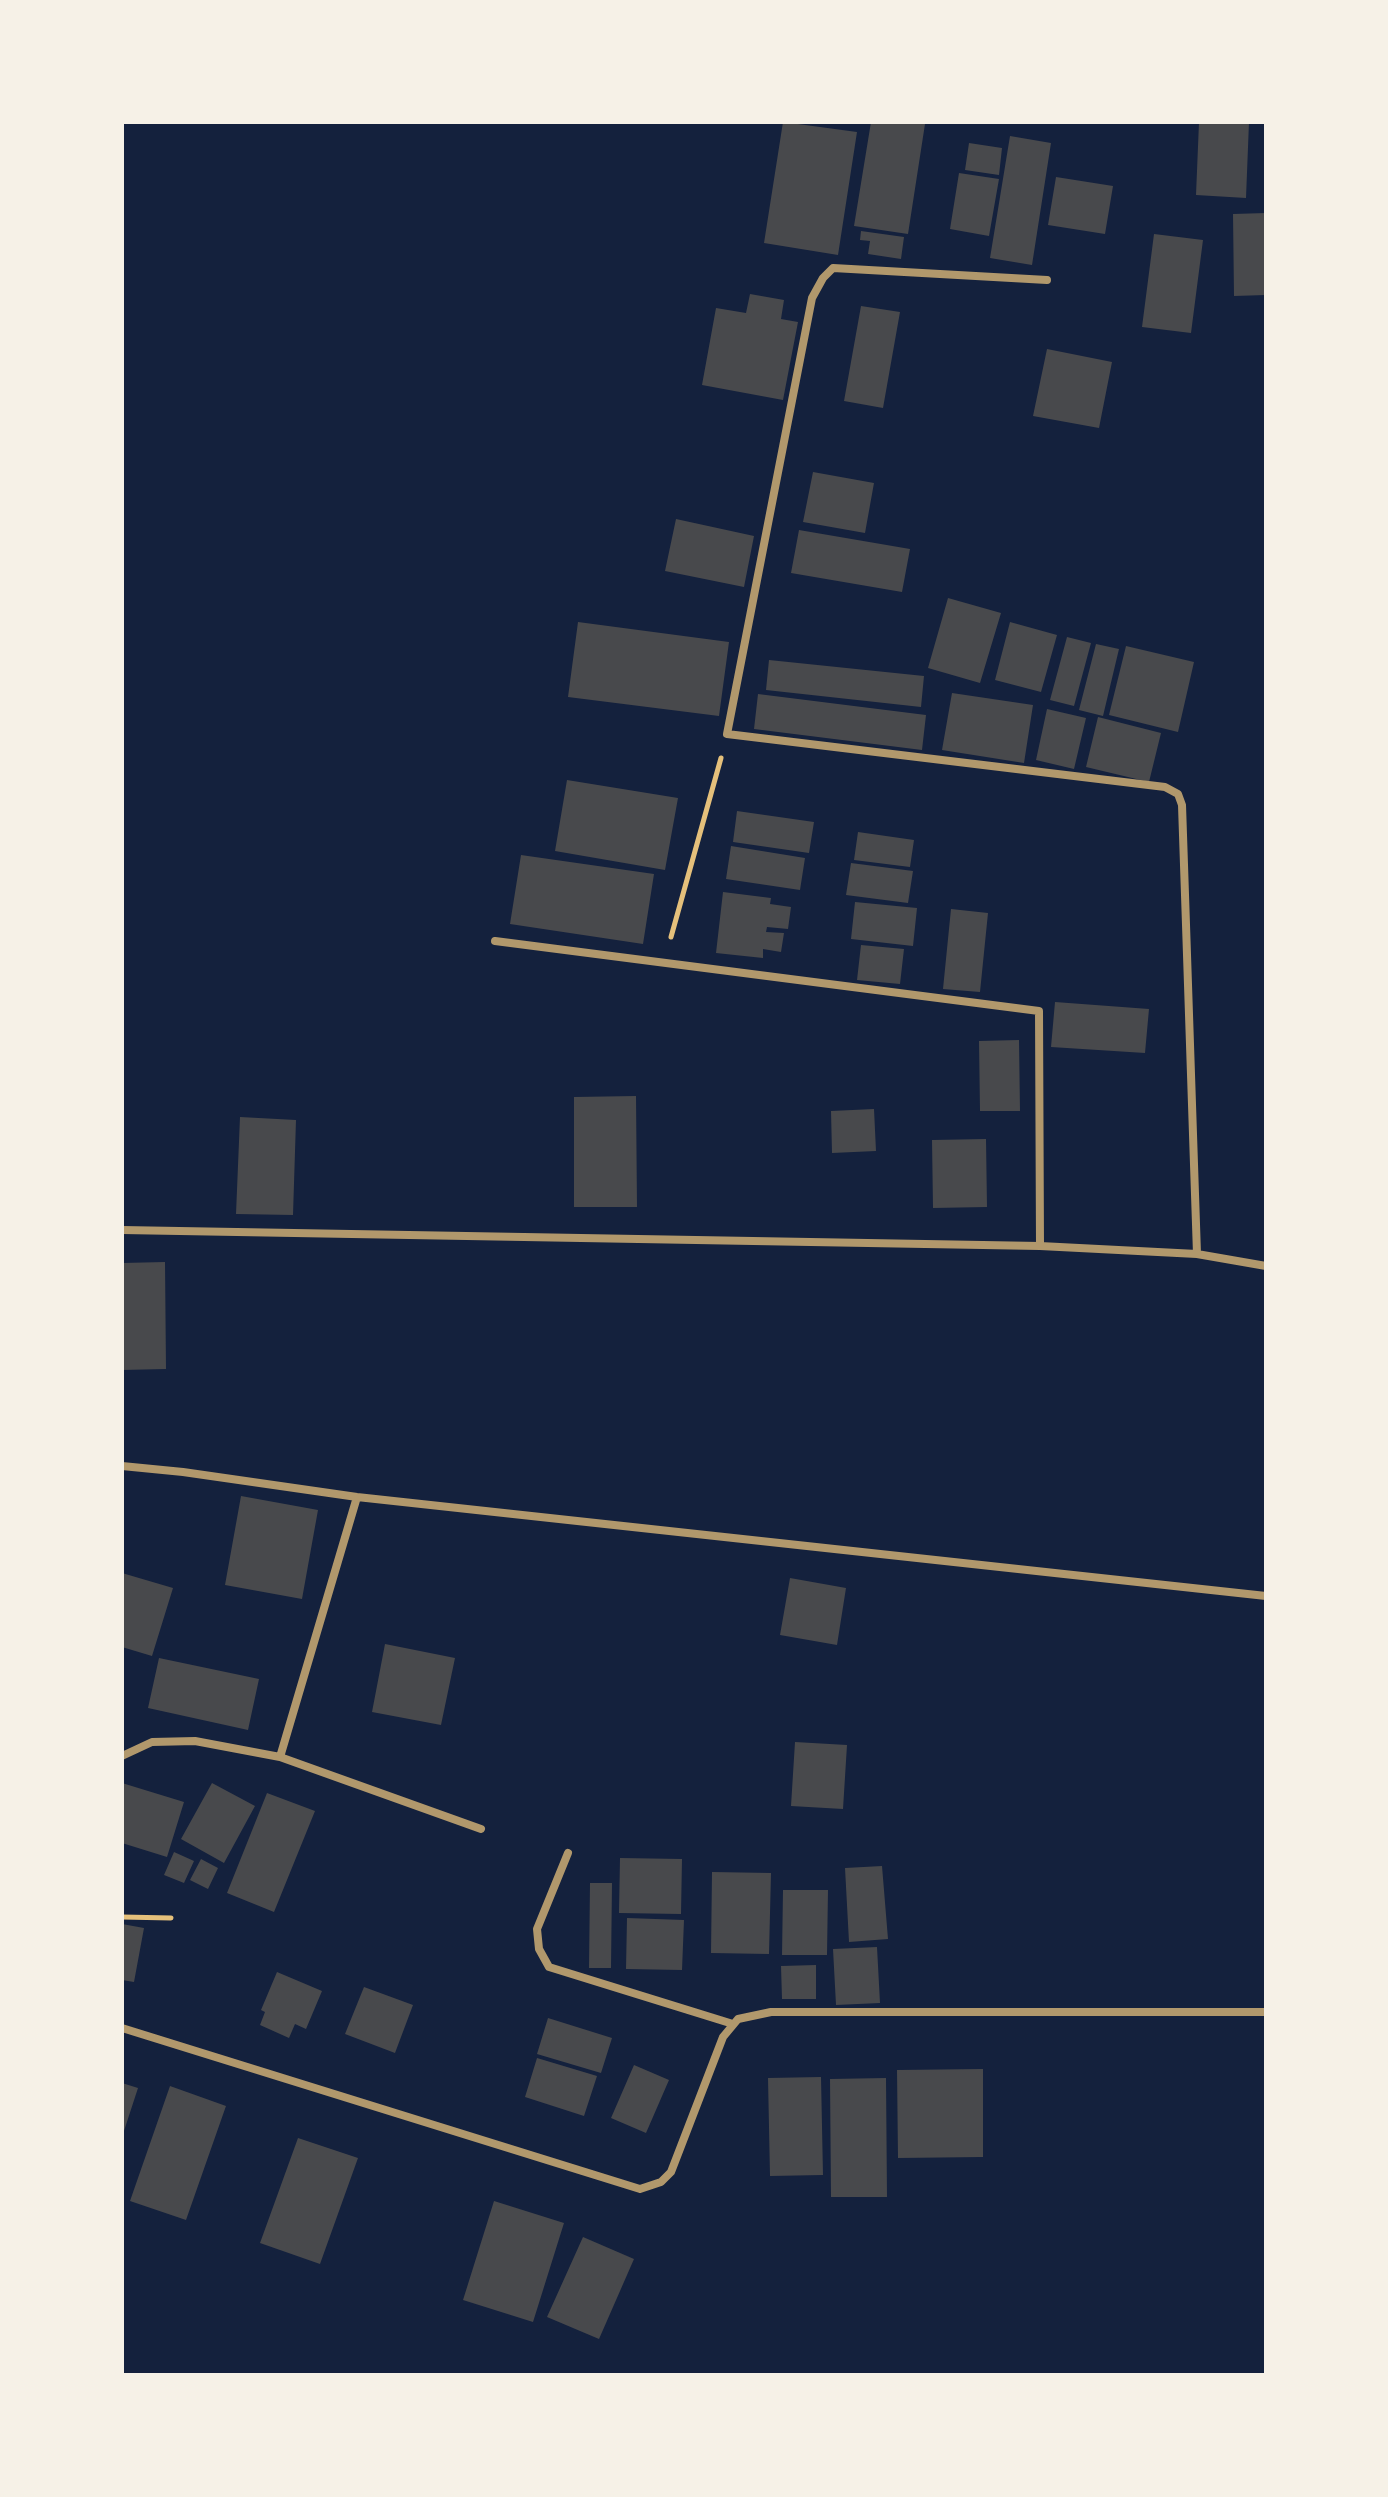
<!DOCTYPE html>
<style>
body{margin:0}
#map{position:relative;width:1388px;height:2497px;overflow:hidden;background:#14213d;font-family:Mulish,sans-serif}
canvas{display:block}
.frame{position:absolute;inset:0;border:124px solid #f6f1e7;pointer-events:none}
</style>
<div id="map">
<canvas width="1388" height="2497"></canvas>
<div class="frame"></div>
</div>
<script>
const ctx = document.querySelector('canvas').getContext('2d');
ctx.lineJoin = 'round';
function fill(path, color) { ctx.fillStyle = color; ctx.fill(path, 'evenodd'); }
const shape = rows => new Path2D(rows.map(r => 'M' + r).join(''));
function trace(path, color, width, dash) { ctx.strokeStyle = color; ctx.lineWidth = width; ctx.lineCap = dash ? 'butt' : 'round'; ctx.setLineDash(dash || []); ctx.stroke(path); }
const building = shape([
 [783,122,857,132,838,255,764,243],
 [871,122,925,124,908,234,854,226],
 [1199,122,1249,122,1246,198,1196,195],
 [1010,136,1051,143,1032,265,990,258],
 [969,143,1002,148,999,175,965,170],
 [959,173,999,179,989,236,950,229],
 [1056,177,1113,186,1105,234,1048,225],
 [1266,213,1266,295,1234,296,1233,214],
 [861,231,904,237,901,259,868,254,870,241,860,240],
 [1154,234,1203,240,1191,333,1142,327],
 [750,294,784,300,781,319,798,322,783,400,702,385,716,308,746,313],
 [861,306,900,312,883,408,844,401],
 [1047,349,1112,362,1099,428,1033,416],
 [813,472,874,483,865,533,803,522],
 [676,519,754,536,744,587,665,571],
 [799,530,910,549,902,592,791,573],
 [948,598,1001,613,980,683,928,668],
 [578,622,729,642,719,716,568,697],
 [1010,622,1057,635,1041,692,995,680],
 [1067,637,1091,643,1074,706,1050,700],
 [1096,644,1119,649,1103,716,1079,710],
 [1126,646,1194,662,1178,732,1109,715],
 [769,660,924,676,921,707,766,690],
 [952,693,1033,705,1024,763,942,750],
 [758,694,926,715,922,750,754,729],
 [1047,709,1086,718,1074,769,1036,760],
 [1098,717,1161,733,1149,782,1086,767],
 [567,780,678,798,665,870,555,851],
 [737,811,814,822,809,853,733,842],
 [858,832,914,840,910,867,854,860],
 [731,846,805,858,800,890,726,879],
 [521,855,654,874,643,944,510,924],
 [851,863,913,871,908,903,846,895],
 [723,892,771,898,770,904,791,907,788,929,767,927,766,932,784,933,781,952,763,949,763,958,716,953],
 [855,902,917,908,913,946,851,939],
 [951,909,988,913,980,992,943,989],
 [861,945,904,949,900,984,857,980],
 [1055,1002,1149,1009,1145,1053,1051,1047],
 [1019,1040,1020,1111,980,1111,979,1041],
 [636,1096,637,1207,574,1207,574,1097],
 [874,1109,876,1151,832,1153,831,1111],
 [240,1117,296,1120,293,1215,236,1214],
 [986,1139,987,1207,933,1208,932,1140],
 [165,1262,166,1369,122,1370,122,1263],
 [241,1496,318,1510,302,1599,225,1585],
 [122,1573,173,1588,152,1656,122,1647],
 [790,1578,846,1588,837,1645,780,1635],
 [385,1644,455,1658,441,1725,372,1712],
 [159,1658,259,1679,248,1730,148,1708],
 [795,1742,847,1745,843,1809,791,1806],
 [122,1783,184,1802,167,1857,122,1843],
 [212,1783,255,1806,224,1863,181,1839],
 [267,1793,315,1811,274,1912,227,1893],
 [174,1852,194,1861,184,1883,164,1875],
 [620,1858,682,1859,681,1914,619,1913],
 [201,1859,218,1868,208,1889,190,1880],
 [882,1866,888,1939,849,1942,845,1868],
 [712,1872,771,1873,769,1954,711,1953],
 [590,1883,612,1883,611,1968,589,1968],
 [783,1890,828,1890,827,1955,782,1955],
 [627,1918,684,1920,682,1970,626,1969],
 [122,1924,144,1928,134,1982,122,1980],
 [877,1947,880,2003,836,2005,833,1949],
 [816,1965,816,1999,782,1999,781,1966],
 [277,1972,322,1991,306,2029,295,2024,289,2038,260,2025,265,2012,261,2010],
 [364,1987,413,2005,395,2053,345,2034],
 [548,2018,612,2038,601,2073,537,2054],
 [537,2058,597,2076,584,2116,525,2097],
 [634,2065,669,2080,646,2133,611,2118],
 [983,2069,983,2157,898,2158,897,2070],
 [821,2077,823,2175,770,2176,768,2078],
 [886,2078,887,2197,831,2197,830,2079],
 [122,2083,138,2088,123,2134,122,2134],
 [170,2086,226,2106,186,2220,130,2201],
 [298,2138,358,2158,320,2264,260,2243],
 [494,2201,564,2223,533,2322,463,2300],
 [583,2237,634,2259,599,2339,547,2317]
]);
const path = shape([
 [671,937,721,758],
 [122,1917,171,1918]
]);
const minor = shape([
 [1047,280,833,268,823,278,812,298,727,734,1165,787,1178,794,1182,805,1197,1254],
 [495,941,1039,1011,1040,1246],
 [122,1230,1040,1246,1197,1254,1266,1266],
 [122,1466,183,1472,357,1497,1266,1596],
 [122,1756,152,1742,195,1741,280,1757,481,1829],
 [280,1757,357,1497],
 [568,1853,537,1929,539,1949,549,1967,733,2024],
 [122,2028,640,2189,661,2182,671,2172,723,2037,738,2019,771,2012,1266,2012]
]);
fill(building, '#48494c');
trace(path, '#e5c07b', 5);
trace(minor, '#b1986c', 8);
</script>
